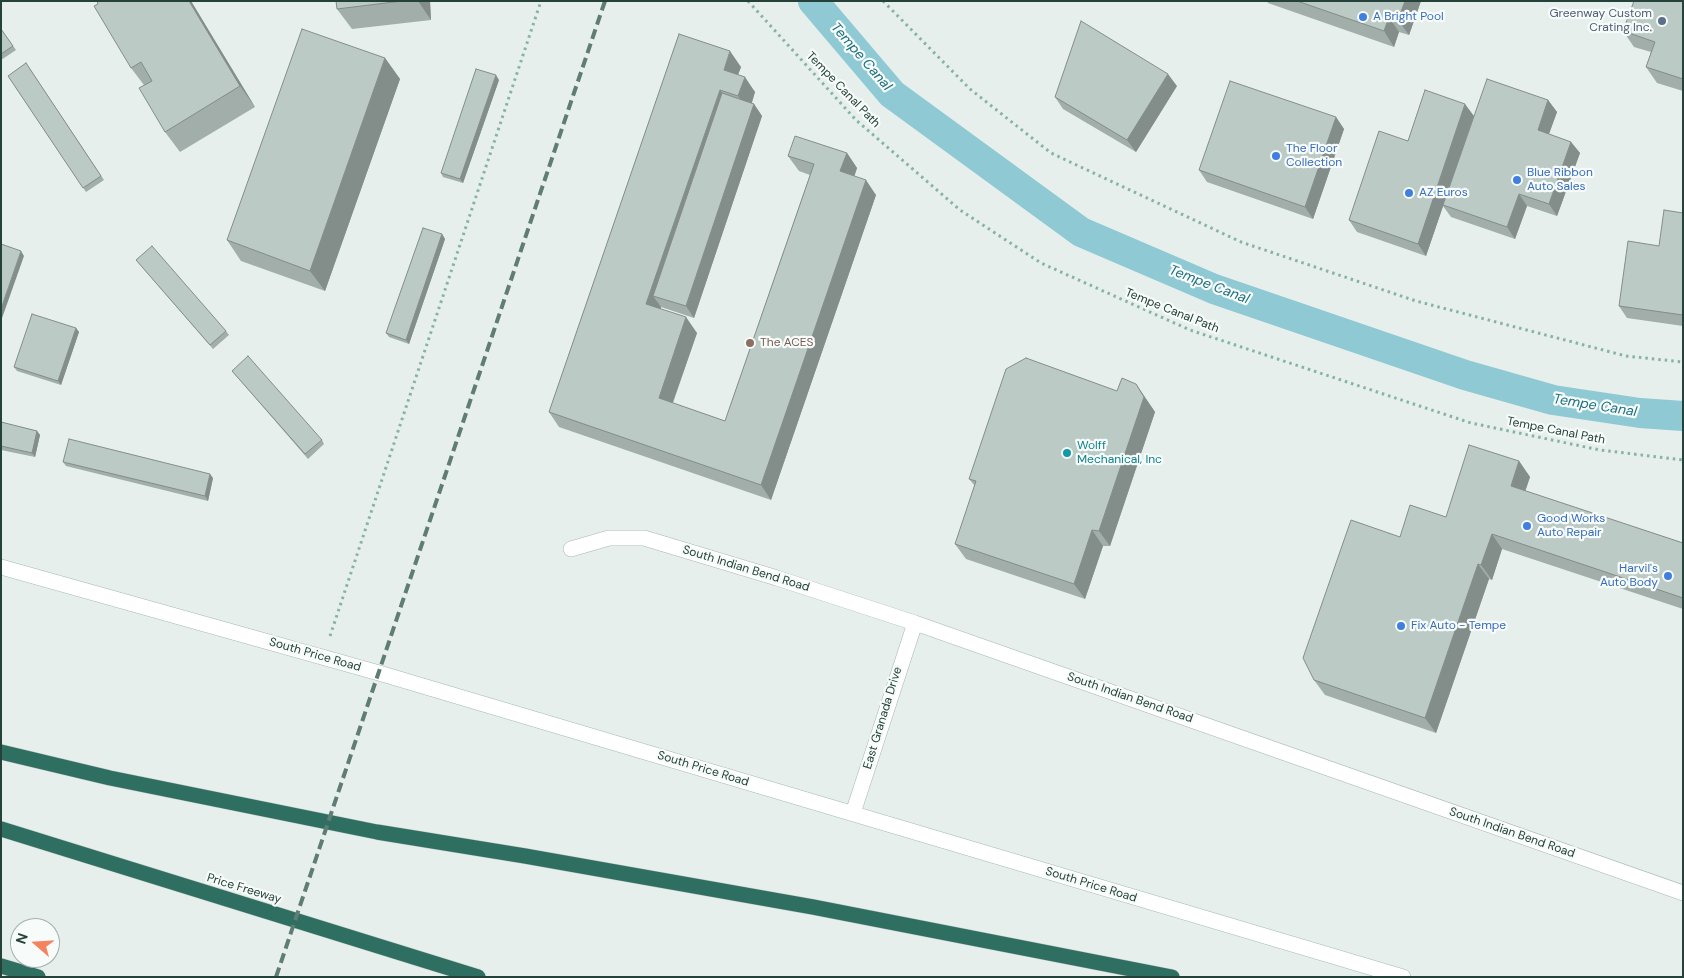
<!DOCTYPE html>
<style>
body{margin:0}
#map{position:relative;width:1684px;height:978px;overflow:hidden;background:#e6efeb;font-family:"DM Sans",sans-serif}
canvas{display:block}
.frame{position:absolute;inset:0;border:2px solid #24423a;pointer-events:none}
.north{position:absolute;left:10px;top:918px;width:50px;height:50px;box-sizing:border-box;background:#f7fbf9;border:1px solid #a3b1ad;border-radius:50%;rotate:289deg;font-size:14px;font-weight:700;line-height:20px;text-align:center;color:#24423a}
.north::after{content:'';display:block;margin:auto;width:18px;height:22px;background:#f4845f;clip-path:polygon(50% 0,100% 100%,50% 72%,0 100%)}
</style>
<div id="map">
<canvas width="1684" height="978"></canvas>
<div class="frame"></div>
<div class="north">N</div>
</div>
<script>
const ctx = document.querySelector('canvas').getContext('2d');
ctx.lineJoin = 'round';
const shape = rows => new Path2D(rows.map(r => 'M' + r).join(''));
function trace(path, color, width, dash) { ctx.strokeStyle = color; ctx.lineWidth = width; ctx.lineCap = dash ? 'butt' : 'round'; ctx.setLineDash(dash || []); ctx.stroke(path); }
function fill(path, color) { ctx.fillStyle = color; ctx.fill(path, 'evenodd'); }
function label(font, color, halo, rows, align = 'center') {
  ctx.font = font + ' "DM Sans",sans-serif'; ctx.lineWidth = 4.5; ctx.setLineDash([]); ctx.textBaseline = 'middle'; ctx.strokeStyle = halo; ctx.fillStyle = color; for (const [text, x, y, turn = 0] of rows) {
    ctx.save(); ctx.translate(x, y); ctx.rotate((+turn || 0) * Math.PI / 180); ctx.textAlign = isNaN(turn) ? turn : align; if (halo) ctx.strokeText(text, 0, 0); ctx.fillText(text, 0, 0); ctx.restore();
  }
}
const canal = shape([
 [813,1,892,94,1081,232,1214,289,1465,375,1553,400,1640,413,1683,416]
]);
const path = shape([
 [748,1,856,120,960,210,1041,263,1190,330,1471,423,1600,450,1683,460],
 [883,1,970,89,1051,153,1241,242,1416,301,1626,356,1683,362],
 [330,636,541,1]
]);
const minor = shape([
 [571,549,609,538,644,538,777,578,915,623,1683,893],
 [853,813,915,623]
]);
const secondary = shape([
 [1,567,379,673,1403,977]
]);
const motorway = shape([
 [1,752,110,778,377,832,525,856,813,907,1172,977],
 [1,829,478,977],
 [1,966,38,977]
]);
const rail = shape([
 [276,977,605,1]
]);
const wall = shape([
 [97,1,191,1,255,107,180,152,165,132,144,85,131,68],
 [336,1,430,1,431,20,352,29,337,9],
 [1267,1,1421,1,1409,35,1399,32,1394,47,1268,3],
 [1683,1,1683,91,1657,83,1646,67,1651,52,1634,47,1623,31],
 [1,29,16,50,1,60],
 [679,34,741,67,738,75,755,92,752,103,754,104,762,116,694,318,661,307,661,309,697,333,673,403,725,421,810,175,799,171,788,156,847,153,857,168,854,176,876,195,771,500,559,427,549,412],
 [385,58,400,79,325,291,241,261,227,240],
 [26,63,104,180,86,192,8,76],
 [499,80,463,183,443,177,441,173],
 [1177,86,1136,152,1063,109,1055,97],
 [1548,100,1557,112,1549,134,1571,142,1580,153,1557,216,1527,206,1515,239,1451,217,1443,206,1426,256,1357,232,1349,220,1408,141,1474,116,1464,145],
 [1336,117,1344,129,1313,219,1207,182,1199,170],
 [1683,213,1683,326,1627,318,1619,306,1659,246],
 [442,234,445,239,409,344,389,337,386,333],
 [136,260,226,331,229,335,213,349],
 [76,328,79,332,61,385,17,371,14,367],
 [232,371,322,440,324,444,308,459],
 [1136,384,1155,412,1110,546,1103,546,1085,599,966,559,955,544,975,486,969,479,1117,391],
 [1,422,37,431,40,435,35,457,1,450],
 [1519,461,1530,477,1525,491,1683,543,1683,609,1502,549,1492,580,1489,579,1436,733,1325,695,1314,680,1400,537,1446,517],
 [63,462,213,478,208,501,66,466]
]);
const shadedWall = shape([
 [189,1,191,1,255,107,240,86],
 [418,1,430,1,431,20],
 [1405,1,1421,1,1409,35,1398,20],
 [1389,17,1399,32,1394,47,1384,31],
 [730,51,741,67,734,85,724,70],
 [385,58,400,79,325,291,310,271],
 [1168,74,1177,86,1136,152,1127,140],
 [496,75,499,80,463,183,460,179],
 [745,77,755,92,749,111,738,96],
 [720,90,731,105,653,296,661,307,657,319,646,304],
 [1548,100,1557,112,1546,142,1538,130],
 [754,104,762,116,694,318,686,306],
 [1465,104,1474,116,1426,256,1418,244],
 [1336,117,1344,129,1313,219,1305,207],
 [1571,142,1580,153,1557,216,1549,204],
 [847,153,857,168,851,187,840,171],
 [866,180,876,195,771,500,761,485],
 [1519,194,1527,206,1515,239,1507,227],
 [442,234,445,239,409,344,406,340],
 [21,251,24,256,1,321,1,309],
 [686,317,697,333,669,413,659,398],
 [76,328,79,332,61,385,58,381],
 [1136,384,1155,412,1110,546,1099,531],
 [37,431,40,435,35,457,32,453],
 [1519,461,1530,477,1522,501,1511,486],
 [210,474,213,478,208,501,205,496],
 [1092,530,1103,546,1085,599,1074,584],
 [1492,534,1502,549,1492,580,1481,565],
 [1478,564,1489,579,1436,733,1425,718]
]);
const building = shape([
 [97,1,189,1,240,86,165,132,139,88,152,81,141,62,131,68,94,6,98,4,97,1],
 [336,1,402,1,337,9,336,1],
 [1297,1,1405,1,1398,20,1389,17,1384,31,1297,1],
 [1634,1,1683,1,1683,79,1646,67,1655,42,1623,31,1634,1],
 [1081,21,1168,74,1127,140,1055,97,1081,21],
 [1,29,13,46,1,54,1,29],
 [302,29,385,58,310,271,227,240,302,29],
 [679,34,730,51,724,70,745,77,738,96,720,90,646,304,686,317,659,398,725,421,814,164,788,156,795,136,847,153,840,171,866,180,761,485,549,412,679,34],
 [26,63,101,176,83,188,8,76,26,63],
 [476,69,496,75,460,179,441,173,476,69],
 [1487,79,1548,100,1538,130,1571,142,1549,204,1519,194,1507,227,1443,205,1487,79],
 [1230,81,1336,117,1305,207,1199,170,1230,81],
 [1425,90,1465,104,1418,244,1349,220,1379,131,1408,141,1425,90],
 [722,93,754,104,686,306,653,296,722,93],
 [1664,210,1683,213,1683,315,1619,306,1628,241,1659,246,1664,210],
 [423,228,442,234,406,340,386,333,423,228],
 [1,244,21,251,1,309,1,244],
 [152,246,226,331,210,345,136,260,152,246],
 [32,314,76,328,58,381,14,367,32,314],
 [248,356,322,440,305,454,232,371,248,356],
 [1026,358,1117,391,1122,378,1136,384,1144,397,1099,531,1092,530,1074,584,955,544,976,481,969,479,1006,369,1026,358],
 [1,422,37,431,32,453,1,446,1,422],
 [69,439,210,474,205,496,63,462,69,439],
 [1469,445,1519,461,1511,486,1683,543,1683,598,1492,534,1481,565,1478,564,1425,718,1314,680,1303,658,1351,520,1400,537,1410,505,1446,517,1469,445]
]);
const markers = [
 [1363,17,5,"#3f7fe0"],
 [1662,21,5,"#5c6f8a"],
 [1276,156,5,"#3f7fe0"],
 [1517,180,5,"#3f7fe0"],
 [1409,193,5,"#3f7fe0"],
 [750,343,5,"#8d6e63"],
 [1067,453,5,"#0f9aa8"],
 [1527,526,5,"#3f7fe0"],
 [1668,576,5,"#3f7fe0"],
 [1401,626,5,"#3f7fe0"]
];
const serviceNames = [
 ["Greenway Custom",1652,14],
 ["Crating Inc.",1652,28]
];
const shopNames = [
 ["A Bright Pool",1373,17],
 ["The Floor",1286,149],
 ["Collection",1286,163],
 ["Blue Ribbon",1527,173],
 ["Auto Sales",1527,187],
 ["AZ Euros",1419,193],
 ["Good Works",1537,519],
 ["Auto Repair",1537,533],
 ["Harvil's",1658,569,"right"],
 ["Auto Body",1658,583,"right"],
 ["Fix Auto - Tempe",1411,626]
];
const streetNames = [
 ["Tempe Canal Path",843,90,46],
 ["Tempe Canal Path",1172,311,22],
 ["Tempe Canal Path",1556,431,11],
 ["South Indian Bend Road",746,569,17],
 ["South Price Road",315,655,16],
 ["South Indian Bend Road",1130,698,19],
 ["East Granada Drive",883,718,-73],
 ["South Price Road",703,769,17],
 ["South Indian Bend Road",1512,833,19],
 ["South Price Road",1091,885,17],
 ["Price Freeway",244,889,17]
];
const educationNames = [
 ["The ACES",760,343]
];
const cultureNames = [
 ["Wolff",1077,446],
 ["Mechanical, Inc",1077,460]
];
const waterNames = [
 ["Tempe Canal",861,57,49],
 ["Tempe Canal",1209,285,21],
 ["Tempe Canal",1595,406,9]
];
trace(canal, '#8ec9d4', 30);
trace(minor, '#a8b8b2', 16);
trace(secondary, '#a4bbb3', 16);
trace(motorway, '#c2cac8', 16);
trace(path, '#86b3a5', 3, [2.5, 4]);
trace(minor, '#fff', 15);
trace(secondary, '#fff', 15);
trace(motorway, '#2f6f62', 15);
trace(rail, '#5f7d75', 4, [10, 5]);
fill(wall, '#a1aea9');
fill(shadedWall, '#838d89');
fill(building, '#bbcac4');
trace(building, '#838d89', 1);
for (const [x, y, r, color] of markers) { const dot = new Path2D(); dot.arc(x, y, r, 0, 2 * Math.PI); ctx.fillStyle = color; ctx.fill(dot); trace(dot, '#f7fbf9', 2); }
label('12px', '#4e5e75', '#f7fbf9', serviceNames, 'right');
label('12px', '#366cbe', '#f7fbf9', shopNames, 'left');
label('12px', '#24423a', '#f7fbf9', streetNames);
label('12px', '#785e54', '#f7fbf9', educationNames, 'left');
label('12px', '#0d838f', '#f7fbf9', cultureNames, 'left');
label('italic 14px', '#1c6f80', '#f7fbf9', waterNames);
</script>
